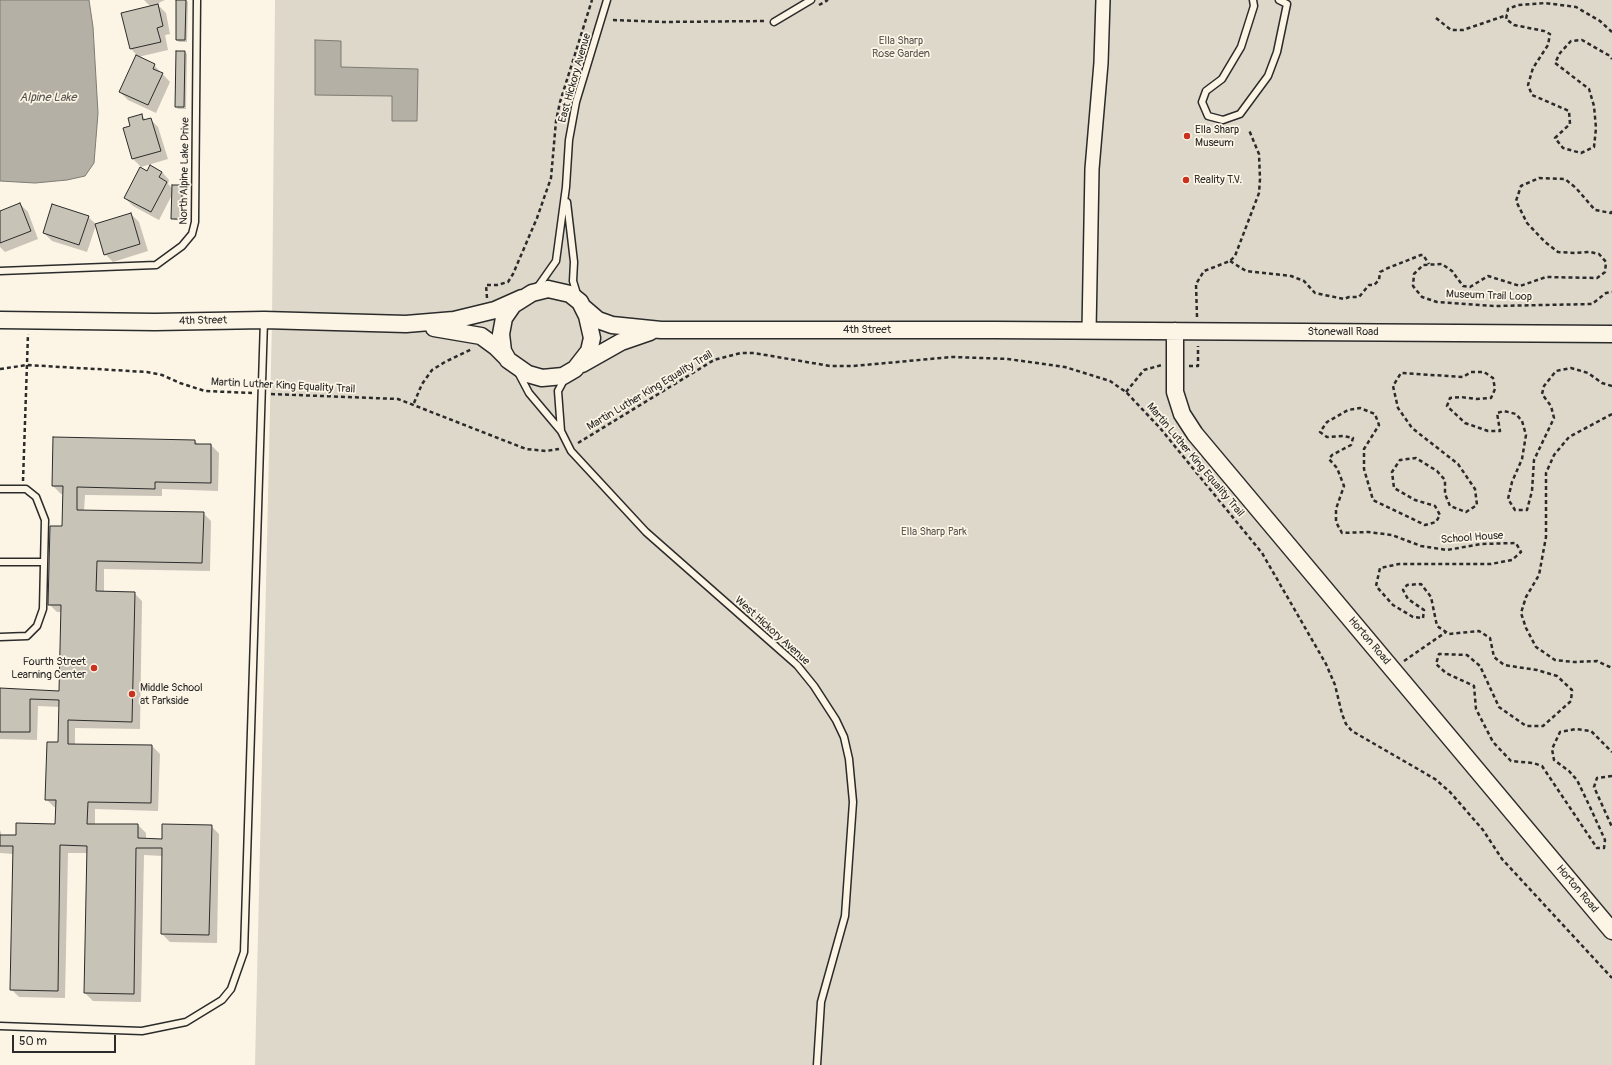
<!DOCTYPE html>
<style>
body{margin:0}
#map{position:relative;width:1612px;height:1065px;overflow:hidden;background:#fcf5e5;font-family:Pangolin,sans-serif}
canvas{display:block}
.scale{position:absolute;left:12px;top:1035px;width:104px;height:18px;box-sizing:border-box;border:2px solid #2b2b2b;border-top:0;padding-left:5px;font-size:12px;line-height:14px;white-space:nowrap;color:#2b2b2b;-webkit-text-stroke:3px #fcf5e5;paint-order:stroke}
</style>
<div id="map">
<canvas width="1612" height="1065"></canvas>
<div class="scale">50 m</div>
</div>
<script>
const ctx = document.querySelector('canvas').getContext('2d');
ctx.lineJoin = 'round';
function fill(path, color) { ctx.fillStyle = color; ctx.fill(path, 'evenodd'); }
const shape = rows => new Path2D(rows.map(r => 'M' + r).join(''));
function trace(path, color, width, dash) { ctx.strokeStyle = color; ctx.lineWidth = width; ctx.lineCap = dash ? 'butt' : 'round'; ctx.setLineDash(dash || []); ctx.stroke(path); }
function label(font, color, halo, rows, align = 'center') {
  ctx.font = font + ' Pangolin,sans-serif'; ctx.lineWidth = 3.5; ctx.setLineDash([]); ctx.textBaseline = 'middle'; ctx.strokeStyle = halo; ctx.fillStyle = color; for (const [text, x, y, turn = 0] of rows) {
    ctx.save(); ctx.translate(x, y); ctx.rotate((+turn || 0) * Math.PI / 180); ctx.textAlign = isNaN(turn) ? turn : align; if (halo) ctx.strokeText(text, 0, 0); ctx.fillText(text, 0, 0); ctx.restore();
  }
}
const green = shape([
 [275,0,1612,0,1612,1065,255,1065,272,321]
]);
const water = shape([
 [0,0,89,0,93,27,98,113,94,163,85,176,67,180,35,183,0,181,0,0],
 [315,40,341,41,341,67,418,69,417,121,392,121,392,96,315,95,315,40]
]);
const shadow = shape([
 [144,0,165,0,152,6,158,5,166,13,170,34,165,35,168,50,138,57,154,65,170,82,156,113,128,100,120,92,137,55,131,49,122,14,151,7],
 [177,0,186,0,188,2,187,42,179,42,177,40],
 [185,52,187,54,186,109,178,109,176,107],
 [141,115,146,120,150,119,158,127,168,159,141,167,133,159,124,129,131,126],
 [148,172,162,172,169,180,168,184,173,189,182,186,184,189,184,221,175,220,172,218,173,193,159,220,133,206,125,198],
 [20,204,28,212,38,239,5,252,0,247,0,212],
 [131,214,139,222,148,251,113,262,105,254,96,225,87,252,52,241,44,233,88,217,96,224],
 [195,441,199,445,211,445,219,453,218,491,162,489,162,496,85,495,84,511,203,513,211,521,210,571,104,569,104,593,134,593,142,601,140,729,75,728,75,745,152,746,160,754,158,811,95,809,95,825,138,825,146,833,146,839,163,840,211,826,219,834,217,943,170,942,162,934,163,856,144,855,141,1002,93,1001,85,993,88,853,68,853,65,998,19,997,11,989,13,854,0,853,0,830,2,836,17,836,56,825,57,807,54,807,46,799,59,743,60,707,38,706,37,740,0,739,0,689,60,692,62,612,57,612,49,604,63,527,64,494,61,494,53,486]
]);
const building = shape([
 [176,0,186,0,185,40,176,40,176,0],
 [158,4,163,26,157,28,161,42,130,49,121,13,158,4],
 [176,51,185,51,184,107,175,107,176,51],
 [136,55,155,64,153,69,163,73,148,105,119,92,136,55],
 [142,114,143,120,151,118,161,151,132,159,123,128,130,126,128,118,142,114],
 [150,165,162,172,159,177,167,182,151,212,124,198,140,167,147,171,150,165],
 [172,185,182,185,182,219,171,219,172,185],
 [20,203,31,231,0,243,0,211,20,203],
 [52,204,89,216,79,245,43,233,52,204],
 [131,213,140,244,104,255,95,224,131,213],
 [53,437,195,440,195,444,211,444,211,483,155,482,155,489,77,487,77,510,204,512,202,563,97,561,96,591,135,592,132,722,68,720,68,744,152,745,151,803,88,802,87,824,138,824,138,838,162,839,162,824,212,825,209,935,161,934,162,848,136,848,134,994,84,993,87,846,60,845,58,991,10,990,13,846,0,846,0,835,16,835,16,823,55,824,56,800,45,800,47,742,58,742,59,700,30,699,30,732,0,732,0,688,59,691,61,605,48,605,50,526,62,526,63,486,52,486,53,437]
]);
const path = shape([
 [819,5,828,0],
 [1436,18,1451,30,1463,30,1507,15],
 [613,20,663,22,766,21],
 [1612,32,1600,21,1576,7,1545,3,1518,5,1508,9,1506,19,1514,25,1544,31,1550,34,1548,45,1533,68,1528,85,1532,95,1569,111,1570,124,1555,138,1563,148,1581,153,1594,147,1596,128,1594,106,1589,89,1555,63,1560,53,1571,41,1582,40,1610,56,1612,59],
 [1612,211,1611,213,1595,210,1576,188,1565,179,1539,178,1521,186,1516,201,1527,223,1545,242,1558,252,1575,253,1590,252,1599,254,1606,262,1605,272,1597,278,1546,277,1520,286,1488,276,1470,287,1463,286,1452,271,1442,264,1423,265,1414,274,1413,286,1422,297,1437,302,1495,306,1592,304,1606,293,1612,292],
 [1230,261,1246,271,1291,276,1304,281,1315,293,1344,299,1349,297,1359,297,1369,285,1374,285,1379,280,1380,272,1388,268,1421,255,1423,255,1429,264],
 [487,298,486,285,497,285,508,282,513,274,537,218,551,178,556,121,560,102,592,0],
 [1197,317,1196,284,1204,271,1230,261,1235,256,1259,193,1260,179,1259,154,1249,130],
 [1189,366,1198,366,1198,346],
 [0,369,27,365,147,372,162,375,180,383,205,391,252,393],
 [1612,386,1602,383,1588,373,1571,368,1556,371,1544,386,1542,394,1551,406,1554,418,1534,460,1532,491,1527,510,1515,510,1508,499,1512,482,1522,459,1526,435,1522,421,1516,414,1504,411,1497,413,1500,431,1488,431,1465,423,1447,406,1450,398,1461,397,1476,399,1491,398,1495,389,1493,378,1484,372,1471,372,1463,377,1401,373,1393,386,1398,408,1412,428,1458,464,1475,489,1477,505,1466,512,1450,506,1445,494,1445,480,1437,471,1416,458,1400,460,1392,472,1394,488,1415,500,1435,506,1440,515,1436,522,1425,525,1373,500,1364,469,1364,449,1379,425,1375,414,1360,408,1348,410,1327,422,1320,432,1327,437,1343,436,1353,438,1351,445,1332,455,1329,459,1337,468,1344,486,1336,509,1336,522,1342,533,1368,532,1392,535,1421,546,1447,550,1481,544,1516,543,1521,552,1512,560,1491,564,1399,564,1380,568,1376,586,1393,605,1413,617,1423,618,1424,610,1408,599,1403,590,1407,585,1421,584,1431,597,1437,626,1449,634,1479,631,1490,638,1494,657,1504,665,1537,670,1557,676,1572,690,1571,701,1543,726,1526,726,1499,707,1480,666,1467,655,1439,654,1436,664,1446,673,1474,686,1476,709,1493,742,1511,761,1533,763,1542,766,1597,848,1604,848,1605,840,1590,807,1577,780,1569,771,1554,760,1552,749,1560,732,1576,729,1591,731,1612,752],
 [1126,392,1144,370,1162,365],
 [271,394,398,399,526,449,546,451,559,449],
 [414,403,422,384,432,370,445,362,472,349],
 [1612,414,1569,437,1554,455,1546,473,1546,537,1539,575,1526,597,1521,613,1526,628,1536,647,1555,660,1574,662,1597,661,1612,668],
 [578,443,714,360,741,353,754,353,830,366,853,366,952,357,1008,359,1065,367,1110,381,1126,392,1160,428,1262,553,1326,664,1335,685,1342,714,1346,724,1352,731,1435,779,1450,792,1483,830,1502,859,1612,978],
 [23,481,28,334],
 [1404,661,1446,632],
 [1612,776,1597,778,1594,787,1612,827]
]);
const service = shape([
 [1253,0,1254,6,1241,47,1222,79,1206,91,1202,102,1208,116,1223,120,1240,114,1268,76,1277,52,1287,4,1279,0],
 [774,22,811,0],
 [567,202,574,262,573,281,577,294],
 [0,271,156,265,182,246,192,234,195,222,197,0],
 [537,288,556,261,566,187,569,140,576,102,607,0],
 [519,374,529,393,561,431,571,451,646,532,797,665,814,686,836,720,844,737,849,759,853,802,845,916,821,1002,817,1065],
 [561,431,558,391,565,378],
 [0,489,26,489,36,497,45,520,43,609,37,626,27,636,0,637],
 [0,562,43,562],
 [0,1026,142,1031,186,1022,222,1000,231,989,244,952,264,320]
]);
const minor = shape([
 [1089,331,1092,169,1101,63,1103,0]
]);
const tertiary = shape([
 [548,289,570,294,580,302,587,316,592,338,589,351,575,369,563,376,542,378,528,374,508,360,503,351,501,334,504,318,513,305,532,293,548,289],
 [584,308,598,320,612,325,661,330,994,330,1612,334],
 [0,320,155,322,264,320,406,324,454,320,495,310,522,298],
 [434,328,481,336,496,347,506,357],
 [1175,331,1175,392,1182,414,1195,434,1612,931],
 [582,364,621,342,650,332]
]);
const markers = [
 [1187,136,4,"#c8321e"],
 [1186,180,4,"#c8321e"],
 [94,668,4,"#c8321e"],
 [132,694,4,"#c8321e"]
];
const parkNames = [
 ["Ella Sharp",901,41],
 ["Rose Garden",901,54],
 ["Ella Sharp Park",934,532]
];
const streetNames = [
 ["East Hickory Avenue",575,78,-74],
 ["North Alpine Lake Drive",185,171,-89],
 ["Museum Trail Loop",1489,296,2],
 ["4th Street",203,321,-1],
 ["4th Street",867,330],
 ["Stonewall Road",1343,332],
 ["Martin Luther King Equality Trail",283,386,3],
 ["Martin Luther King Equality Trail",650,391,-31],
 ["Martin Luther King Equality Trail",1195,460,50],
 ["School House",1472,538,-4],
 ["West Hickory Avenue",772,631,42],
 ["Horton Road",1369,641,50],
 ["Horton Road",1577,889,50]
];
const poiNames = [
 ["Ella Sharp",1195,130],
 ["Museum",1195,143],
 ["Reality T.V.",1194,180],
 ["Fourth Street",86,662,"right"],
 ["Learning Center",86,675,"right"],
 ["Middle School",140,688],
 ["at Parkside",140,701]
];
const waterNames = [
 ["Alpine Lake",48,98]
];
fill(green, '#ded8ca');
fill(water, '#b4b0a5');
trace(water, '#7d7b74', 1);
fill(shadow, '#0003');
fill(building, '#c8c3b7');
trace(building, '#2b2b2b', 1);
trace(service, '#2b2b2b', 9);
trace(minor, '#2b2b2b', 16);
trace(tertiary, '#2b2b2b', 19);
trace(path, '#2b2b2b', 2.5, [4, 3]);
trace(service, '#fcf5e5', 6);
trace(minor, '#fcf5e5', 13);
trace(tertiary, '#fcf5e5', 16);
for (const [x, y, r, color] of markers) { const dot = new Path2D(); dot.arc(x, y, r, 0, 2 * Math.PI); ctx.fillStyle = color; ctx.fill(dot); trace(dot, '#fcf5e5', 1.5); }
label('11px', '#585653', '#fcf5e5', parkNames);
label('11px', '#2b2b2b', '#fcf5e5', streetNames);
label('11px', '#2b2b2b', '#fcf5e5', poiNames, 'left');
label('italic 12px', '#545350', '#fcf5e5', waterNames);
</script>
